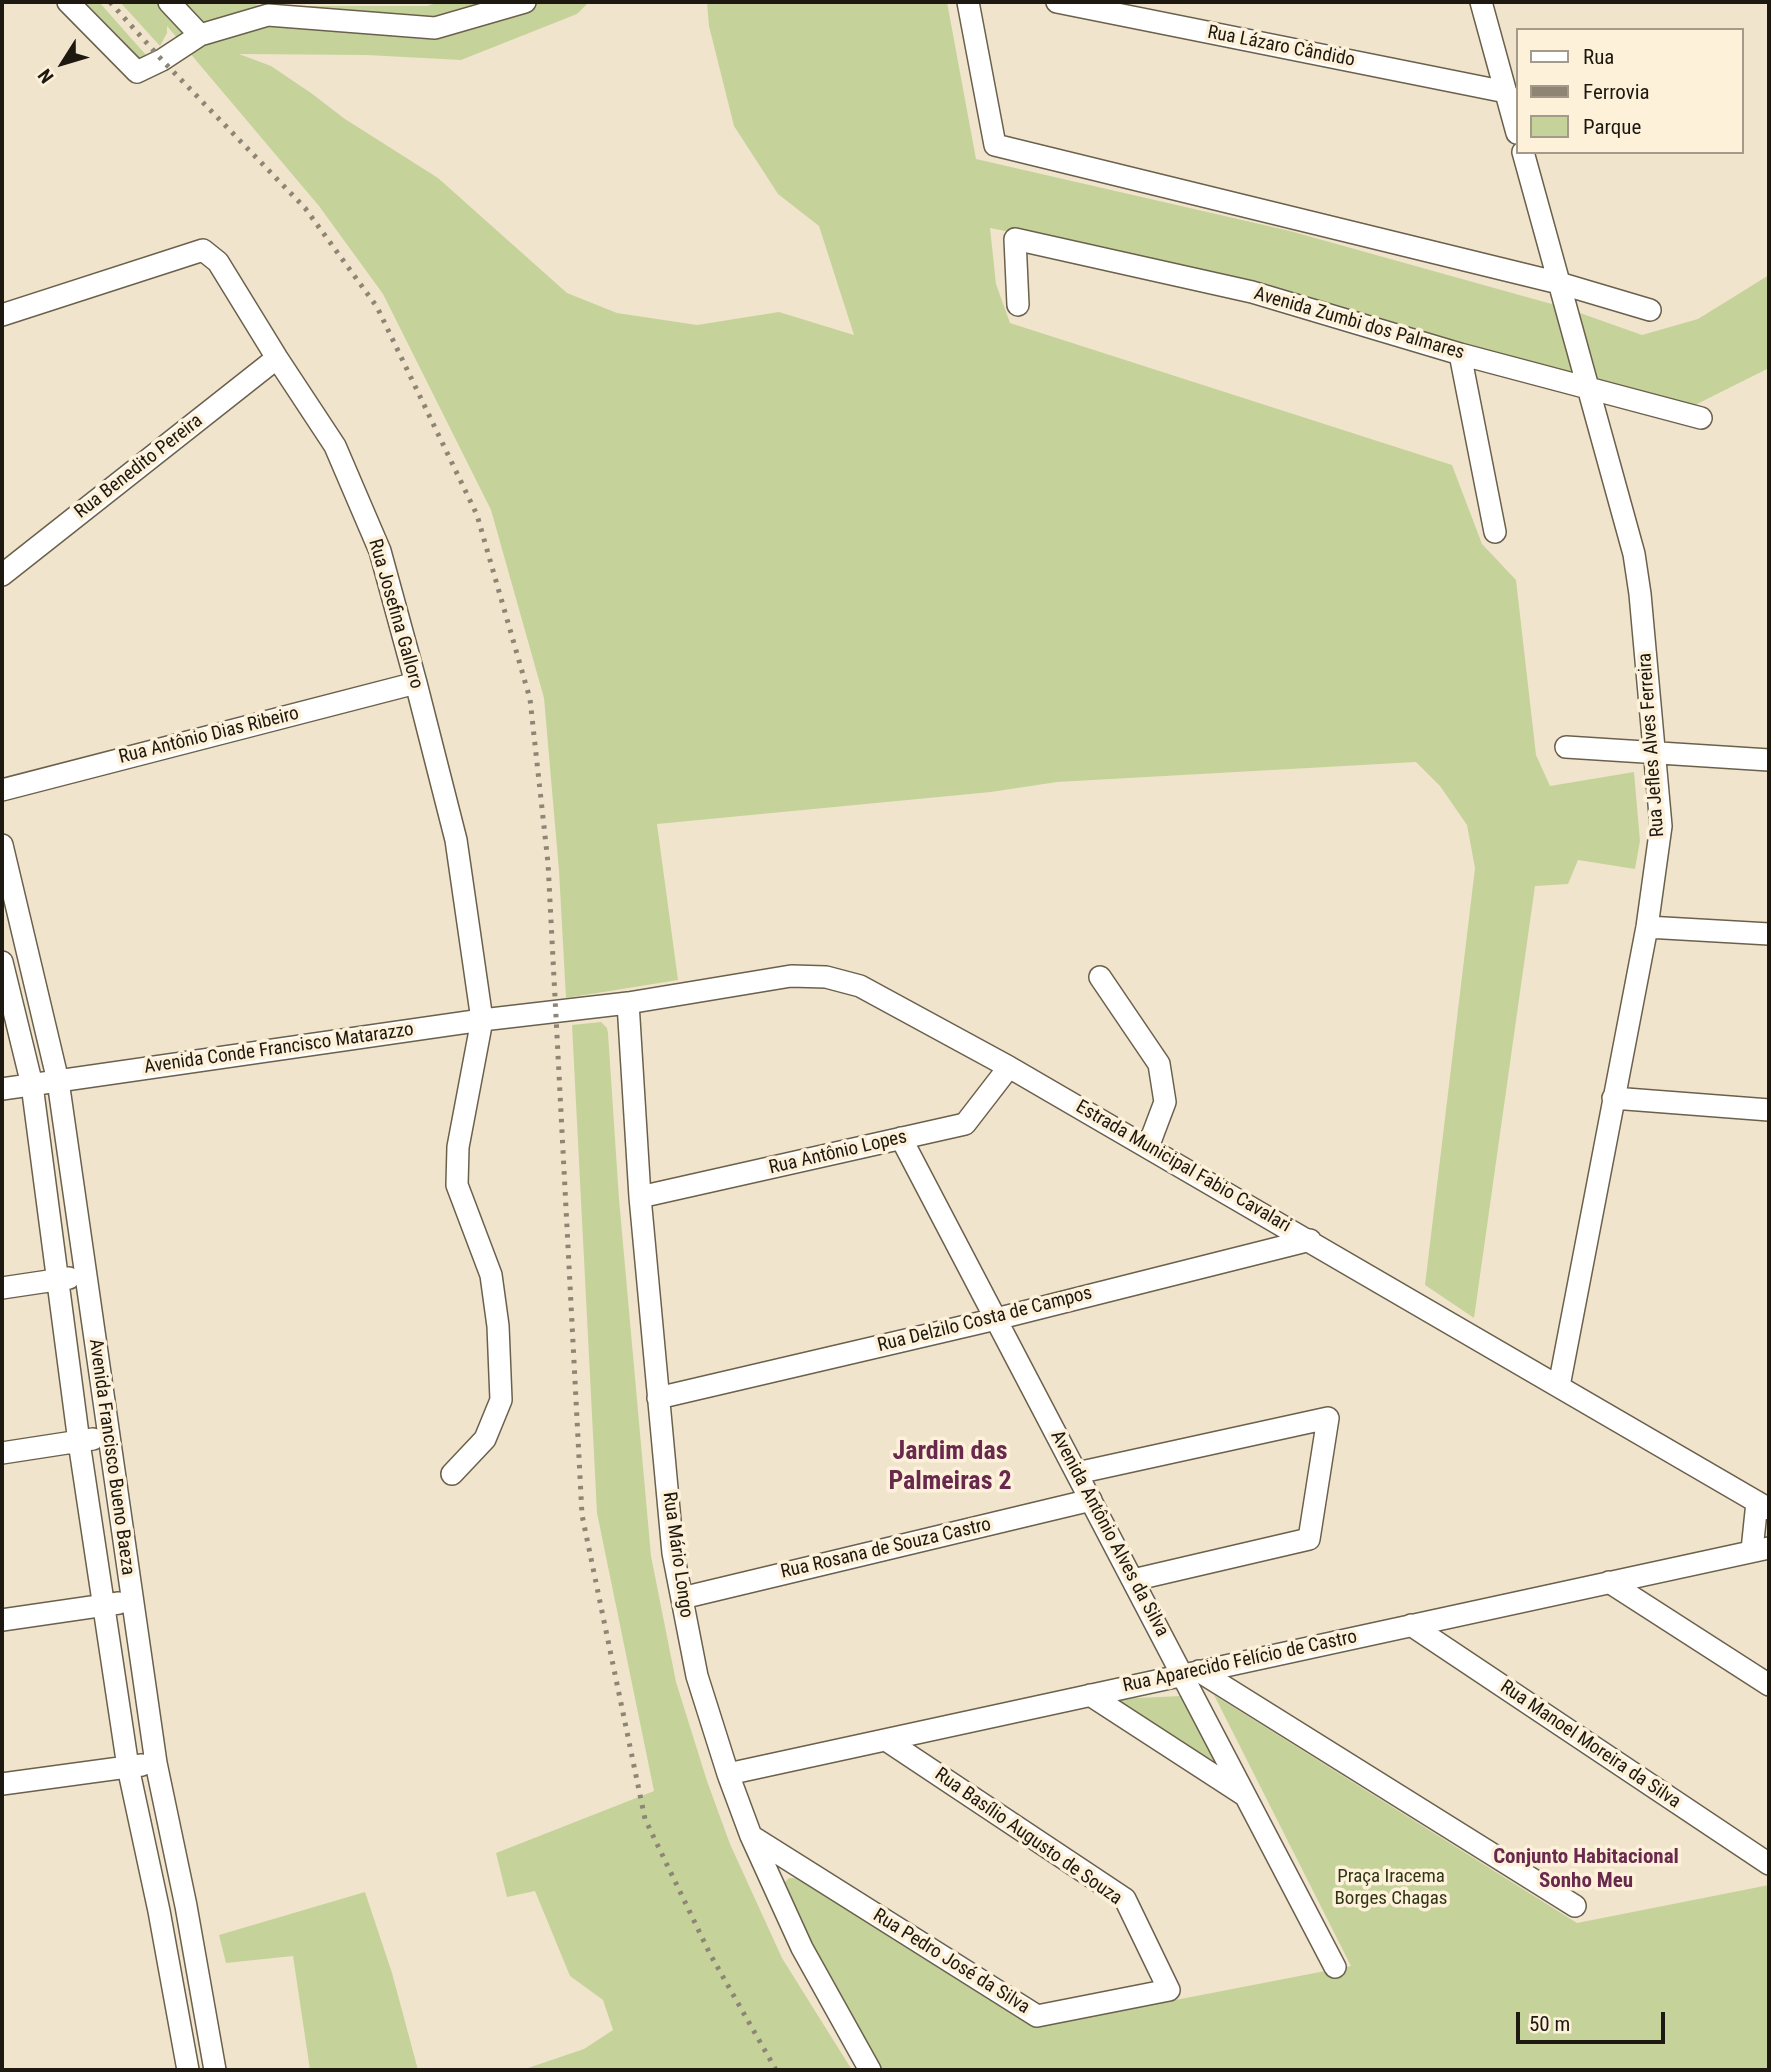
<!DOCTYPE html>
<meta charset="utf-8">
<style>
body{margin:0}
#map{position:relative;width:1771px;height:2072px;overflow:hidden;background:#f1e4cd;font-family:"Roboto Condensed",sans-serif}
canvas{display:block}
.frame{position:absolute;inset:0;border:4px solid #1d1810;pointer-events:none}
.legend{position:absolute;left:1516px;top:28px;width:228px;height:126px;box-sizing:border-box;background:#fef1da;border:2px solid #a49a89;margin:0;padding:9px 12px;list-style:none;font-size:21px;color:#1d1810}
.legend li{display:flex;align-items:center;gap:14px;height:35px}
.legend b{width:35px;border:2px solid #a49a89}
.north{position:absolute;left:28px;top:28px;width:70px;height:70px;-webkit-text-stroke:5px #fef1da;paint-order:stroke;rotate:233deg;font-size:19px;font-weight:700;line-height:28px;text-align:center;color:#1d1810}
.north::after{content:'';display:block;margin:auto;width:24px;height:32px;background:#1d1810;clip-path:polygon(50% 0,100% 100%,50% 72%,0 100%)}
.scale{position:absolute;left:1516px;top:2012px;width:149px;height:32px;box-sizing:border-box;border:4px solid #1d1810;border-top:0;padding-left:9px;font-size:21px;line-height:24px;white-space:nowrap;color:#1d1810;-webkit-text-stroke:5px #fef1da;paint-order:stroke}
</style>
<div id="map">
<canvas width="1771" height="2072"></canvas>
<div class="frame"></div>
<ul class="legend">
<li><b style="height:9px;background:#fff"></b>Rua</li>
<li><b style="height:9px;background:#8f8575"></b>Ferrovia</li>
<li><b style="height:19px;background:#c5d39a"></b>Parque</li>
</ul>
<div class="north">N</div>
<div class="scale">50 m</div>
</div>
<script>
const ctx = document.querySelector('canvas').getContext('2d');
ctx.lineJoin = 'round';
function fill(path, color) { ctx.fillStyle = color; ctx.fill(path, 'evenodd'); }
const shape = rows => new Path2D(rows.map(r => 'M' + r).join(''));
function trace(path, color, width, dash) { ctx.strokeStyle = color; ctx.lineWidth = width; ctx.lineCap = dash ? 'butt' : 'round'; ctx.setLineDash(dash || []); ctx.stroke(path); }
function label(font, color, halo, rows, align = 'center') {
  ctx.font = font + ' "Roboto Condensed",sans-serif'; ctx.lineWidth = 7; ctx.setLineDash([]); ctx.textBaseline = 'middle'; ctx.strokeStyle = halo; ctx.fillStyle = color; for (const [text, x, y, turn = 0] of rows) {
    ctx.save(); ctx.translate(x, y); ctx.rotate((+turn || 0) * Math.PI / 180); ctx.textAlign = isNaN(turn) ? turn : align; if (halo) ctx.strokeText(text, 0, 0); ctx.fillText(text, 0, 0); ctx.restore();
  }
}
const green = shape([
 [80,2,99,2,146,55,141,58,135,57],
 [120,2,249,2,261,6,427,6,440,2,589,2,577,14,461,60,366,55,239,54,271,66,311,93,345,119,438,178,567,293,617,313,697,325,779,312,854,335,819,226,778,194,734,126,709,26,707,2,947,2,976,159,1290,231,1566,308,1642,335,1698,319,1769,275,1769,368,1695,405,1585,379,1550,367,1466,345,1187,267,990,228,996,284,1010,323,1452,465,1482,544,1516,580,1536,755,1550,786,1634,772,1640,841,1635,869,1578,860,1568,884,1535,886,1474,1318,1425,1285,1475,868,1467,825,1440,786,1416,762,1057,782,991,792,657,824,678,980,566,998,559,871,544,698,491,510,383,294,319,206,167,26,167,33,160,46],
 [601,1022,607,1028,608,1033,619,1199,651,1556,676,1682,707,1781,730,1844,782,1958,852,2070,522,2070,584,2049,613,2030,603,2000,570,1976,535,1891,507,1897,496,1853,654,1791,597,1513,572,1025],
 [1214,1695,1577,1923,1769,1885,1769,2070,878,2070,807,1945,783,1884,789,1878,798,1878,1036,2027,1351,1966],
 [1181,1696,1215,1762,1114,1699],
 [365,1892,392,1973,418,2070,310,2070,293,1956,226,1963,219,1935]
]);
const minor = shape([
 [68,2,137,72,162,60,200,35,268,15,435,28,525,2],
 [169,2,200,35],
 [968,2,995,145,1559,283,1650,310],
 [1057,2,1506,92],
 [1481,2,1517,133],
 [1523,152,1634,554,1640,594,1661,826,1647,927,1559,1386],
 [1018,305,1015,239,1252,292,1460,354,1701,418],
 [2,315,203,250,218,262,277,358,335,446,380,551,416,683,456,840,482,1020,458,1147,457,1185,491,1275,498,1326,501,1400,485,1439,452,1474],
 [1460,354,1495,532],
 [2,575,277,358],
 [1566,747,1769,760],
 [2,790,416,683],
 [2,845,58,1081,156,1763,186,1906,215,2070],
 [1647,927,1769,934],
 [2,962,32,1085,79,1442,128,1767,159,1911,188,2070],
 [1100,977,1159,1064,1165,1102,1148,1147],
 [628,1003,640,1197,673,1553,697,1676,728,1774,751,1836,802,1948,870,2070],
 [2,1089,482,1020,628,1003,791,976,826,977,860,986,1009,1067,1769,1509],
 [1613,1098,1769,1110],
 [901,1138,1335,1967],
 [640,1197,965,1124,1009,1067],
 [2,1288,69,1278],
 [658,1398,996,1319,1310,1240],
 [2,1453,93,1439],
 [1077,1473,1328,1418,1309,1539,1133,1580],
 [1752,1550,1757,1502],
 [1609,1582,1769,1685],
 [682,1598,1091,1500],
 [2,1620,119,1603],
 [1411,1625,1769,1864],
 [1199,1671,1575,1906],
 [1090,1695,1244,1795],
 [728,1774,1769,1548],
 [2,1784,142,1765],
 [751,1836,1037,2016,1169,1990,1125,1899,886,1740]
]);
const rail = shape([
 [110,2,162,60,305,208,377,307,477,515,530,699,548,863,582,1515,645,1819,710,1954,776,2070]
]);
const streetNames = [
 ["Rua Lázaro Cândido",1281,47,11],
 ["Avenida Zumbi dos Palmares",1359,324,16],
 ["Rua Benedito Pereira",139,467,-38],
 ["Rua Josefina Galloro",395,614,74],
 ["Rua Antônio Dias Ribeiro",209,736,-14],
 ["Rua Jefles Alves Ferreira",1652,745,-94],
 ["Avenida Conde Francisco Matarazzo",279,1049,-8],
 ["Rua Antônio Lopes",838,1153,-13],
 ["Estrada Municipal Fabio Cavalari",1183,1167,30],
 ["Rua Delzilo Costa de Campos",985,1320,-14],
 ["Avenida Francisco Bueno Baeza",111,1457,82],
 ["Avenida Antônio Alves da Silva",1109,1534,62],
 ["Rua Rosana de Souza Castro",886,1549,-13],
 ["Rua Mário Longo",677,1555,82],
 ["Rua Aparecido Felício de Castro",1240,1662,-12],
 ["Rua Manoel Moreira da Silva",1590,1745,34],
 ["Rua Basílio Augusto de Souza",1028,1837,35],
 ["Rua Pedro José da Silva",951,1962,32]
];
const parkNames = [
 ["Praça Iracema",1391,1877],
 ["Borges Chagas",1391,1899]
];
const neighbourhoodNames = [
 ["Conjunto Habitacional",1586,1858],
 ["Sonho Meu",1586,1882]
];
const districtNames = [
 ["Jardim das",950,1452],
 ["Palmeiras 2",950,1482]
];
fill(green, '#c5d39a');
trace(minor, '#6b604c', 24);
trace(minor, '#fff', 21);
trace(rail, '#8f8575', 5, [3.5, 7]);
label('19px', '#1d1810', '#fef1da', streetNames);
label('19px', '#2f3614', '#fef1da', parkNames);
label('bold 21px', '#68294c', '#fef1da', neighbourhoodNames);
label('bold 26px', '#68294c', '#fef1da', districtNames);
</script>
